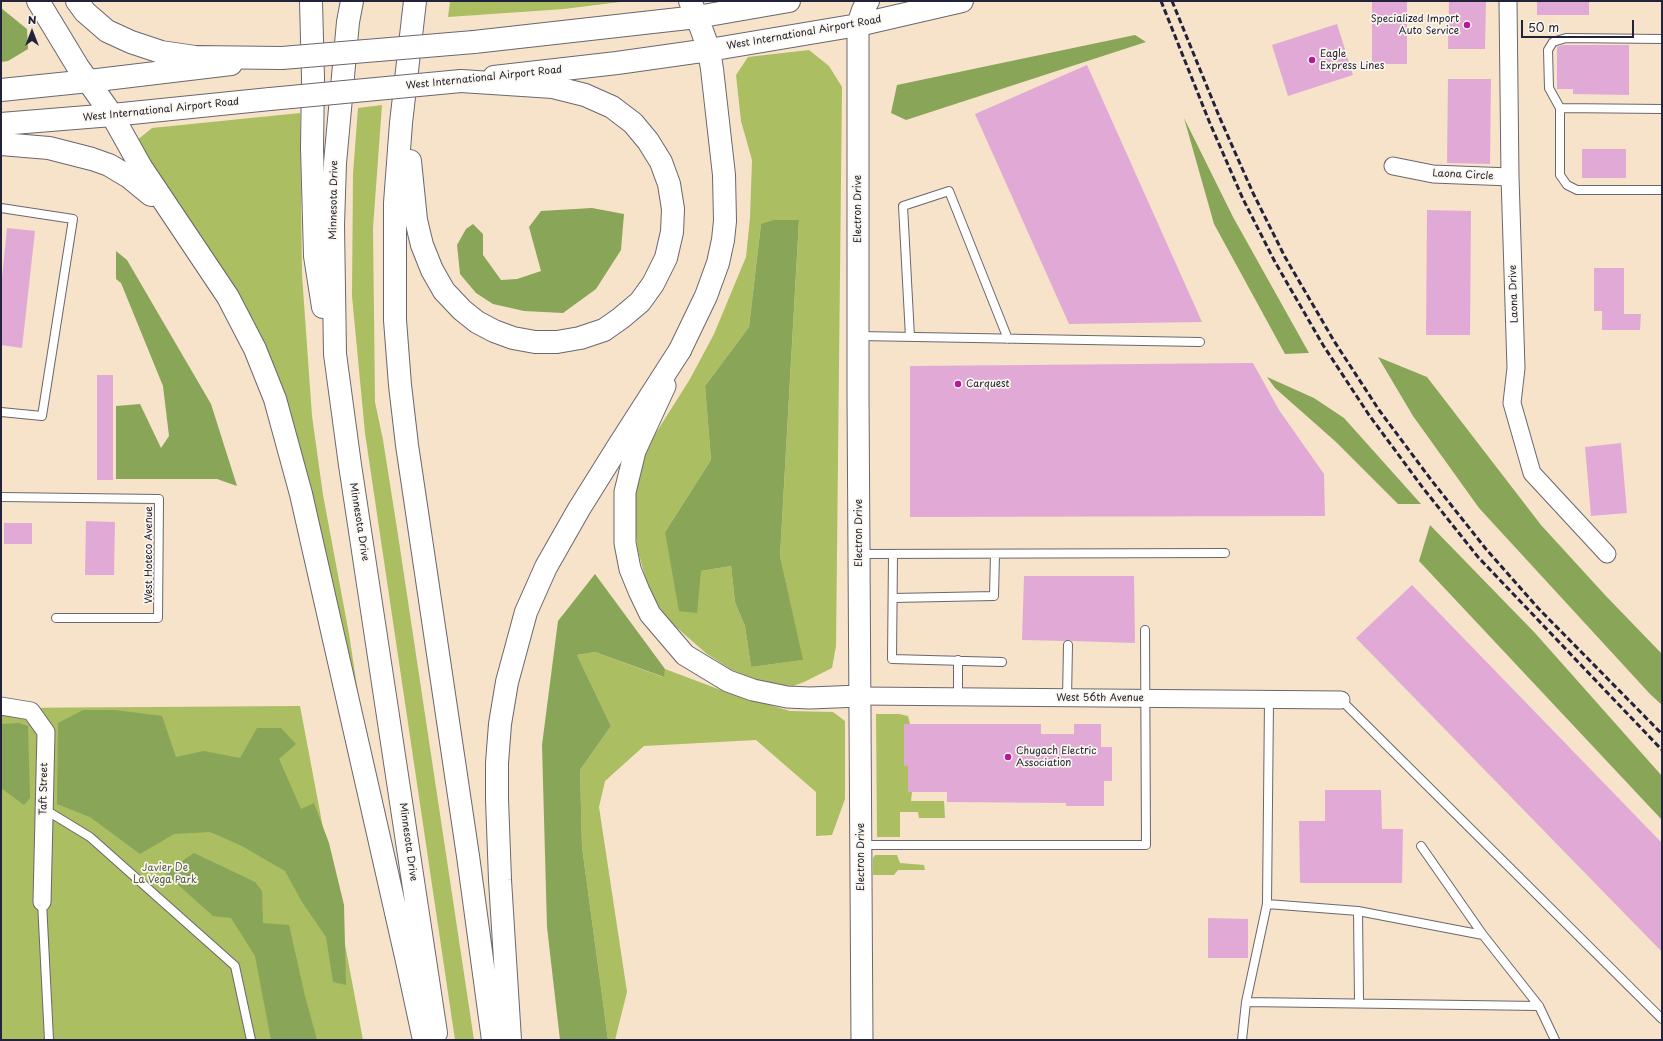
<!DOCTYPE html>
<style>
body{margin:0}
#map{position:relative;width:1663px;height:1041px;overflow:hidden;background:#f6e3ca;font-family:"Playpen Sans",sans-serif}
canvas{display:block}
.frame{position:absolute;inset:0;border:2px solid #22223b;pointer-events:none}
.north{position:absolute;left:12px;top:12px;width:40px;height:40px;-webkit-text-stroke:3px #fbf7ec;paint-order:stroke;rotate:0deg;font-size:11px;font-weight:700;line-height:16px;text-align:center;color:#22223b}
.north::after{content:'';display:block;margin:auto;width:14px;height:18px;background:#22223b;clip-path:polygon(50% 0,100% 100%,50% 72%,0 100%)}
.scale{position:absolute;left:1521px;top:20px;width:113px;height:18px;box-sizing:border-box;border:2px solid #22223b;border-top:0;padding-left:5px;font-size:12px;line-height:14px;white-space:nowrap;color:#22223b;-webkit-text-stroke:3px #fbf7ec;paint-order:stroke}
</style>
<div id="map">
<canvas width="1663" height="1041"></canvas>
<div class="frame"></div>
<div class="north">N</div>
<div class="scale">50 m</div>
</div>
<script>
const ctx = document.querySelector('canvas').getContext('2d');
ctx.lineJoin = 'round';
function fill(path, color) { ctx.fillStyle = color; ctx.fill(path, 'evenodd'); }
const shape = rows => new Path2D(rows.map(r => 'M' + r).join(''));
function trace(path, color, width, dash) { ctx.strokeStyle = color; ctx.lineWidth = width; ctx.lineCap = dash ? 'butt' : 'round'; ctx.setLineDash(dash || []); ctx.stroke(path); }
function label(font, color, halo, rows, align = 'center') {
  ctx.font = font + ' "Playpen Sans",sans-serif'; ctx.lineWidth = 3.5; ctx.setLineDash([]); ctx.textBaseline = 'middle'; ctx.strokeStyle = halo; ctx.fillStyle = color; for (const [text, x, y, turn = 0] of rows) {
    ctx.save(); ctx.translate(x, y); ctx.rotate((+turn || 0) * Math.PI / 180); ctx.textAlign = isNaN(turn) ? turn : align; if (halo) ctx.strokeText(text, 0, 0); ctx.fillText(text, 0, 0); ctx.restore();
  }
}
const green = shape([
 [450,1,628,1,564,9,448,17],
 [809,50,829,66,842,87,836,646,832,668,804,682,793,686,762,683,732,670,707,654,668,620,649,591,638,551,634,521,632,479,649,444,690,379,714,334,746,257,750,218,752,160,741,121,736,75,748,57],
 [799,221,780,556,802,660,751,667,745,626,735,602,731,566,701,571,665,532,711,460,705,386,749,327,761,224],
 [382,105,373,228,375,402,383,440,398,535,474,1040,455,1040,365,433,352,296,353,174,358,108],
 [300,113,302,275,312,416,323,495,349,634,369,764,287,417,136,141,152,128],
 [595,652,663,677,665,669,726,692,790,711,833,712,845,721,845,799,832,835,816,836,816,792,756,740,644,746,605,781,599,807,627,992,615,1040,608,1040,582,847,580,770,611,726,577,655],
 [300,706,363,1040,1,1040,1,708],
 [876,714,899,714,908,716,910,724,904,725,904,766,908,766,908,792,912,792,911,801,944,801,945,818,919,818,918,812,900,812,900,837,877,837],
 [875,855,897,855,900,863,924,865,925,870,898,870,894,875,873,875,873,858]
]);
const forest = shape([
 [1,8,27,29,28,49,8,61,1,62],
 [1135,35,1146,42,906,120,891,113,897,85],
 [1184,118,1233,217,1309,353,1285,354,1214,224],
 [592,208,624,214,621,250,596,289,563,313,524,311,493,304,476,293,460,274,457,245,466,229,473,224,483,234,483,255,501,280,517,279,541,271,529,227,541,211],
 [774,220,799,220,780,556,803,660,751,667,745,626,735,602,731,566,701,571,697,613,679,611,665,532,711,460,705,386,749,327,761,224],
 [116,251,127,260,211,404,237,486,217,479,116,479,116,406,140,404,161,448,169,436,163,386,121,283,116,279],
 [1378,357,1427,377,1541,525,1605,595,1662,654,1662,705,1650,694,1479,508,1413,416],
 [1267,377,1314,398,1344,418,1421,504,1398,504,1336,442,1275,388],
 [1430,525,1535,633,1662,776,1662,820,1419,561],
 [595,574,665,669,664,677,595,652,577,655,611,726,580,770,582,847,608,1040,560,1040,547,927,542,745,558,621],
 [83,710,115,710,162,716,176,757,204,751,240,758,257,728,281,728,296,744,279,759,301,809,314,803,329,843,344,905,346,985,333,982,326,937,302,902,285,871,242,846,210,832,174,834,140,854,90,817,57,804,58,723],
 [19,723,28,726,30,798,24,805,1,788,1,724],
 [194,853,255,882,262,891,263,923,289,925,305,996,317,1040,271,1040,255,956,231,918,213,916,165,873]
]);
const building = shape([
 [1372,1,1407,1,1407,64,1372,64],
 [1449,1,1486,1,1485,49,1448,49],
 [1537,1,1589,1,1589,15,1537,15],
 [1337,24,1353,75,1288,96,1272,45],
 [1562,45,1629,45,1629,95,1573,94,1573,89,1557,89,1557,47],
 [1087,65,1202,322,1069,324,975,114],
 [1448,79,1491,79,1490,164,1447,163],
 [1582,149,1626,149,1626,178,1582,178],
 [1427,210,1471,211,1470,335,1426,335],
 [7,228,35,231,22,348,1,345,1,288],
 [1594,268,1624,268,1624,314,1641,314,1640,330,1602,330,1602,311,1594,311],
 [1253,363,1279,410,1324,474,1325,516,910,517,910,366],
 [97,375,113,375,113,480,97,480],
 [1621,443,1627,513,1591,516,1585,447],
 [86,521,115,522,114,575,85,575],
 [4,523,32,523,32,544,4,544],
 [1024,576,1134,576,1135,643,1072,641,1068,640,1065,641,1022,640],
 [1412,585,1662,843,1662,952,1356,638],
 [904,724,1041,724,1041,734,1074,734,1074,724,1101,724,1101,747,1112,747,1112,781,1104,781,1104,806,1066,806,1066,803,947,802,947,792,908,792,908,766,904,766],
 [1325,790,1381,790,1382,829,1403,829,1402,883,1300,883,1299,821,1325,821],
 [1208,918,1248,919,1248,958,1208,958]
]);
const service = shape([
 [1560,108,1549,88,1548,50,1553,42,1566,38,1662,39],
 [1662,109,1560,108,1560,175,1567,185,1577,190,1662,190],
 [1,208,73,219,42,416,1,412],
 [859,336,1200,342],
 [910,337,903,206,949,191,1008,339],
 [1,497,159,499,158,618,56,618],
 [860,554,1225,553],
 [893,554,892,659,1002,662],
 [893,598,994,596,995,554],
 [958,660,958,697],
 [1067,698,1068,645],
 [1269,700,1267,904,1358,911,1483,935,1539,1006,1555,1040],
 [1341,700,1662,1019],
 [46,808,49,812,90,837,235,966,251,1040],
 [862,845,1146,845,1145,630],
 [1421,846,1483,935],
 [42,902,49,1040],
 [1267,904,1246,1002,1539,1006],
 [1358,911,1359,1002],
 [1242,1040,1246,1002]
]);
const minor = shape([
 [1508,1,1510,177,1516,368,1512,403,1532,473,1607,554],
 [1393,166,1433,174,1510,177],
 [860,696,1341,700],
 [1,706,31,711,46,732,42,902]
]);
const tertiary = shape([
 [858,25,858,394,862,1040],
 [665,386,635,451,625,492,625,543,630,569,639,591,650,614,685,655,728,681,753,690,787,697,810,698,860,696]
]);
const primary = shape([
 [858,25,863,10,868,1],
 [474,42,697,17,789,1],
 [494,77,617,63,709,50,858,25,962,1],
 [1,90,89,81,231,64],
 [1,124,112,115,270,99],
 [680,350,706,296,718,263,723,240,725,221,724,175,712,69,709,50,697,17]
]);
const motorway = shape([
 [38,1,78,67,112,115,141,167,228,297,255,349,275,399,301,494,407,961,424,1040],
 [77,1,85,12,107,31,131,42,161,52,195,57,282,58],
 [311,1,313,78,312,148,315,256,323,307],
 [352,1,348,22,335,163,333,225,335,354,350,465,436,1033],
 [415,1,401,123,395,203,395,320,400,385,407,445,468,856,493,1040],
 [690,1,697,17],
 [1,144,49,148,92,159,109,165,129,177,151,195],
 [410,161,416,220,422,245,432,270,444,291,462,310,477,322,494,331,513,338,535,342,557,342,580,338,604,330,621,318,640,302,653,284,666,258,672,232,673,209,669,184,661,162,648,141,633,123,612,107,585,95,553,87,461,81],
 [510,1040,500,880,497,799,497,763,500,724,507,682,526,612,546,567,579,509,619,445,680,350]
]);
const rail = shape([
 [1161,1,1209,121,1243,199,1275,262,1323,345,1369,415,1423,488,1478,557,1662,750],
 [1172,1,1219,116,1253,193,1285,257,1334,341,1379,410,1432,481,1486,549,1538,608,1662,734]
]);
const primaryBridge = shape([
 [282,58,474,42],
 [270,99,461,81]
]);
const markers = [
 [1467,25,4,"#b5179e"],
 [1312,60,4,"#b5179e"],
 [958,384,4,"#b5179e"],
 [1008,757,4,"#b5179e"]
];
const poiNames = [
 ["Specialized Import",1459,19,"right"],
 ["Auto Service",1459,31,"right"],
 ["Eagle",1320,54],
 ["Express Lines",1320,66],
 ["Carquest",966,384],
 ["Chugach Electric",1016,751],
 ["Association",1016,763]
];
const streetNames = [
 ["West International Airport Road",804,33,-10],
 ["West International Airport Road",484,78,-6],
 ["West International Airport Road",161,110,-6],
 ["Laona Circle",1463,175,3],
 ["Minnesota Drive",334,200,-89],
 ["Electron Drive",858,209,-90],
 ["Laona Drive",1514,294,-92],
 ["Minnesota Drive",359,522,81],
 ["Electron Drive",859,533,-90],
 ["West Hoteco Avenue",149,555,-90],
 ["West 56th Avenue",1100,698],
 ["Taft Street",44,789,-89],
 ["Minnesota Drive",408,842,82],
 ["Electron Drive",861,857,-90]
];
const parkNames = [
 ["Javier De",165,868],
 ["La Vega Park",165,880]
];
fill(green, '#abbe62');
fill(forest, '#88a558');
fill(building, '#e1aad6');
trace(service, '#6c666d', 10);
trace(minor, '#6c666d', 19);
trace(tertiary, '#6c666d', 23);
trace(primary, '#6c666d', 24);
trace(motorway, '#6c666d', 24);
trace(service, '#fff', 8);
trace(minor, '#fff', 17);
trace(tertiary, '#fff', 21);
trace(primary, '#fff', 22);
trace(motorway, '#fff', 22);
trace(rail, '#22223b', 3, [6, 3]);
trace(primaryBridge, '#6c666d', 24, []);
trace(primaryBridge, '#fff', 22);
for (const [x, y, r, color] of markers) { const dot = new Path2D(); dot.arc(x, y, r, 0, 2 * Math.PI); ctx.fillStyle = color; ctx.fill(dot); trace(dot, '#fbf7ec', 1.5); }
label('10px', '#22223b', '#fbf7ec', poiNames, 'left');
label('10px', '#22223b', '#fbf7ec', streetNames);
label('10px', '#525949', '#fbf7ec', parkNames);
</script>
